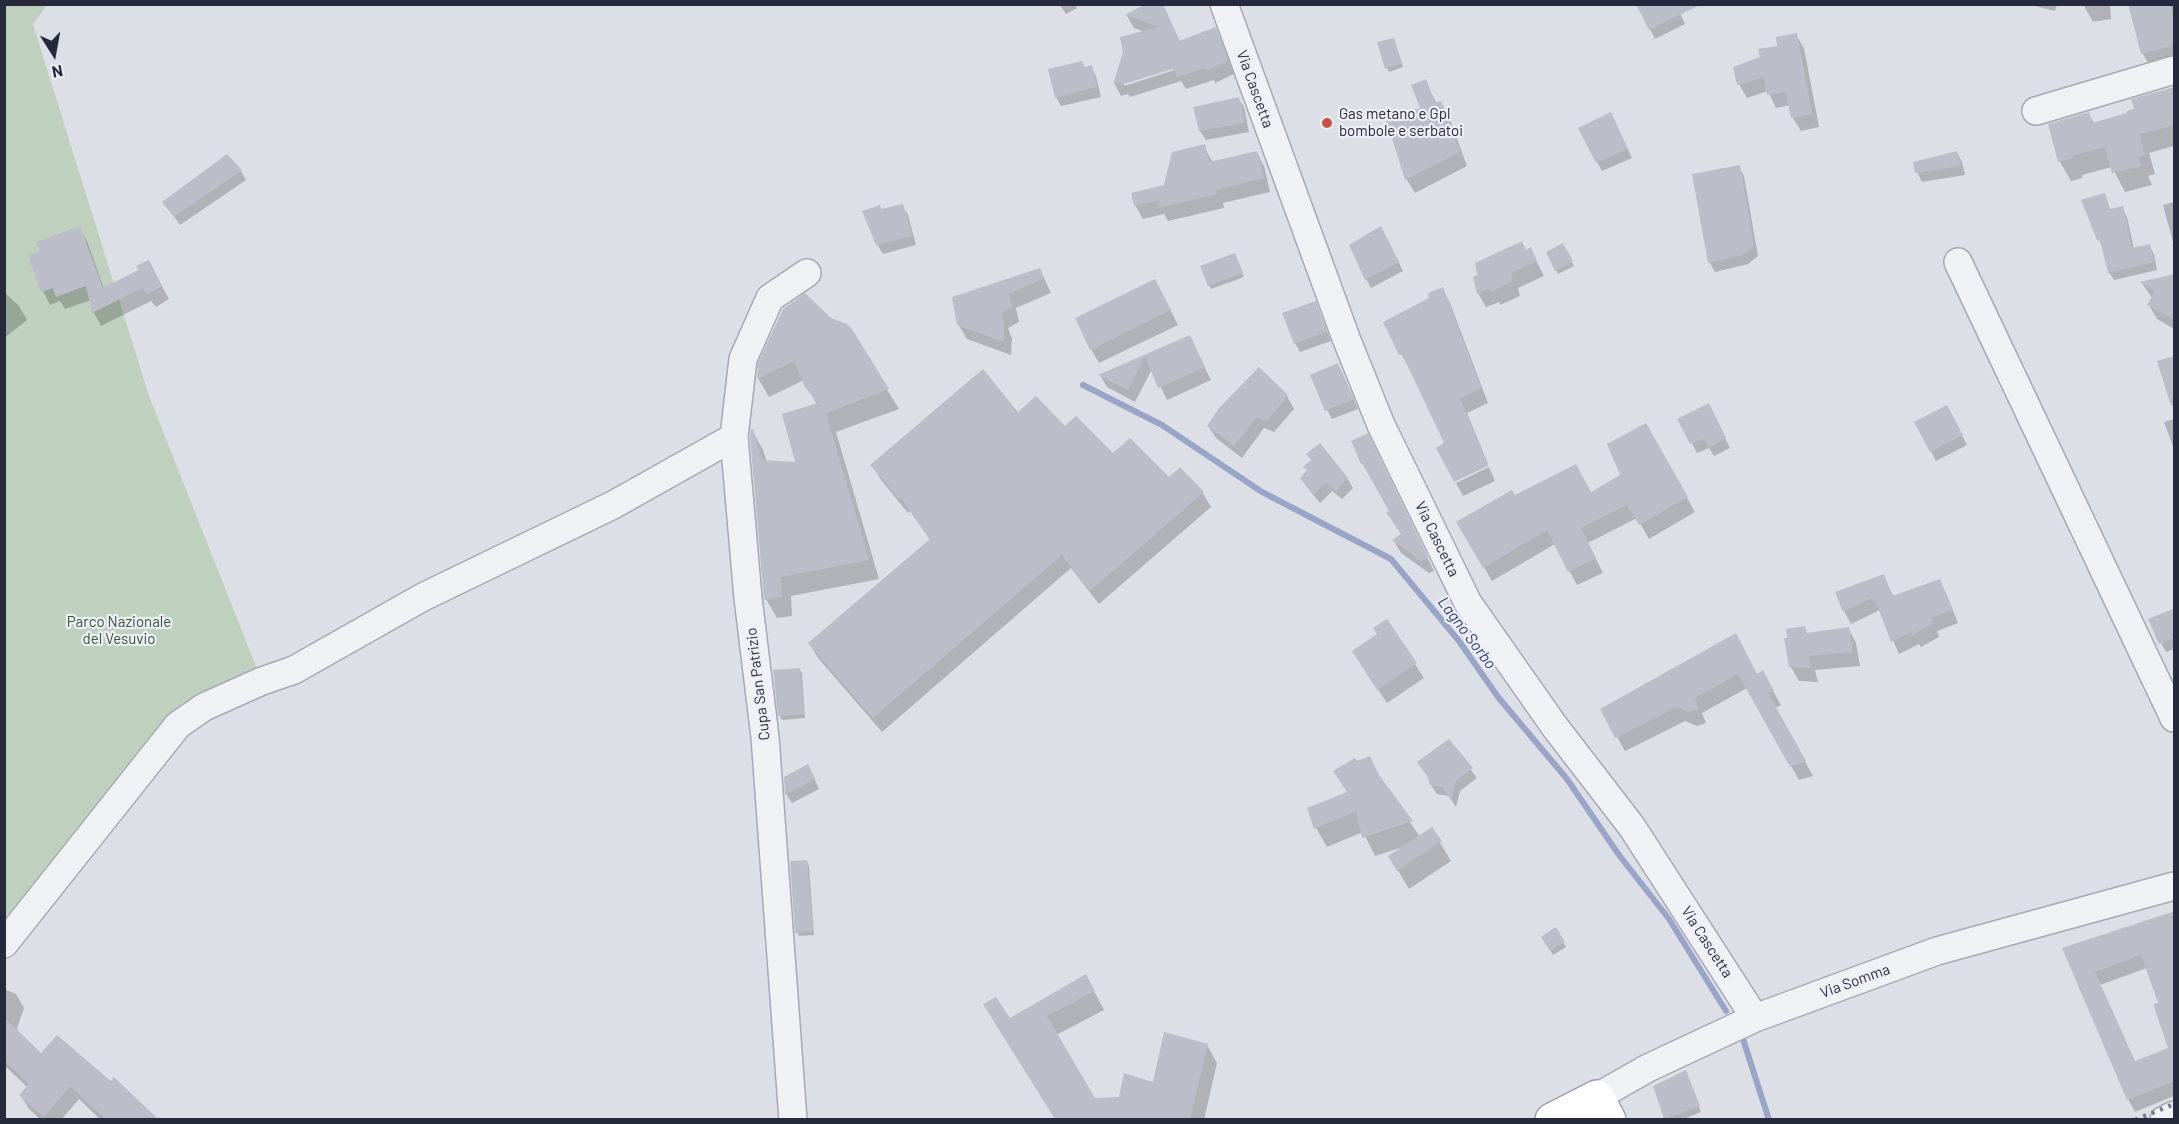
<!DOCTYPE html>
<style>
body{margin:0}
#map{position:relative;width:2179px;height:1124px;overflow:hidden;background:#dddfe7;font-family:Barlow,sans-serif}
canvas{display:block}
.frame{position:absolute;inset:0;border:6px solid #272a3d;pointer-events:none}
.north{position:absolute;left:24px;top:24px;width:60px;height:60px;-webkit-text-stroke:4px #edeef4;paint-order:stroke;rotate:169deg;font-size:16px;font-weight:700;line-height:24px;text-align:center;color:#272a3d}
.north::after{content:'';display:block;margin:auto;width:21px;height:27px;background:#272a3d;clip-path:polygon(50% 0,100% 100%,50% 72%,0 100%)}
</style>
<div id="map">
<canvas width="2179" height="1124"></canvas>
<div class="frame"></div>
<div class="north">N</div>
</div>
<script>
const ctx = document.querySelector('canvas').getContext('2d');
ctx.lineJoin = 'round';
function fill(path, color) { ctx.fillStyle = color; ctx.fill(path, 'evenodd'); }
const shape = rows => new Path2D(rows.map(r => 'M' + r).join(''));
function trace(path, color, width, dash) { ctx.strokeStyle = color; ctx.lineWidth = width; ctx.lineCap = dash ? 'butt' : 'round'; ctx.setLineDash(dash || []); ctx.stroke(path); }
function label(font, color, halo, rows, align = 'center') {
  ctx.font = font + ' Barlow,sans-serif'; ctx.lineWidth = 4.5; ctx.setLineDash([]); ctx.textBaseline = 'middle'; ctx.strokeStyle = halo; ctx.fillStyle = color; for (const [text, x, y, turn = 0] of rows) {
    ctx.save(); ctx.translate(x, y); ctx.rotate((+turn || 0) * Math.PI / 180); ctx.textAlign = isNaN(turn) ? turn : align; if (halo) ctx.strokeText(text, 0, 0); ctx.fillText(text, 0, 0); ctx.restore();
  }
}
const green = shape([
 [48,4,33,24,149,396,261,679,178,728,5,954,4,5]
]);
const shadow = shape([
 [1059,4,1075,4,1077,8,1066,14],
 [1144,4,1163,4,1180,42,1215,29,1222,42,1234,74,1215,83,1214,80,1186,89,1181,81,1130,97,1128,94,1121,96,1114,83,1145,32,1134,28,1127,16,1145,6],
 [1180,65,1181,68,1124,86,1124,83],
 [1676,4,1685,24,1655,39,1650,29],
 [2027,4,2057,4,2055,11],
 [2083,4,2110,4,2111,19,2093,22],
 [2141,4,2172,4,2174,9,2174,61,2151,68,2143,54,2130,8],
 [1796,35,1804,48,1819,127,1801,131,1793,118,1790,105,1776,108,1768,91,1747,98,1739,84,1762,58],
 [1393,39,1403,67,1389,72,1387,68],
 [1091,67,1096,76,1101,97,1061,106,1056,97,1085,68],
 [1425,81,1437,104,1441,103,1449,117,1467,166,1415,193,1407,180,1388,120,1422,109],
 [2174,89,2174,146,2149,153,2155,174,2148,176,2152,185,2125,192,2112,167,2082,175,2082,178,2071,181,2060,162,2088,113,2094,123,2129,114],
 [1238,98,1244,107,1249,132,1206,140,1200,131,1195,109],
 [1615,123,1632,158,1602,171,1597,162],
 [1204,146,1213,163,1257,153,1264,166,1270,192,1223,203,1224,208,1168,221,1164,214,1143,219,1135,205,1165,186],
 [1957,152,1962,162,1965,175,1922,182,1917,172],
 [1739,167,1744,176,1758,256,1748,264,1715,272,1710,263,1694,176],
 [241,171,246,180,180,225,164,202],
 [2104,195,2111,211,2122,208,2127,217,2134,249,2149,246,2154,254,2157,270,2114,280,2109,272,2103,248,2099,240],
 [2174,202,2174,246,2163,205],
 [902,206,908,215,916,245,883,254,877,244,882,211],
 [79,228,87,241,104,289,140,271,149,262,169,299,156,307,151,301,101,326,94,313,91,300,65,309,60,301,50,305,43,291,42,253],
 [1386,237,1403,271,1371,288,1366,279],
 [1562,245,1574,266,1558,274,1548,253],
 [1530,249,1544,276,1518,288,1520,296,1500,305,1499,302,1486,307,1478,293,1474,278],
 [1237,259,1244,277,1211,289,1209,285],
 [1040,269,1051,293,1016,308,1019,322,1008,328,1012,339,1011,355,967,339,958,324],
 [2174,276,2174,329,2157,319,2149,305,2152,298,2142,283],
 [1442,289,1450,303,1488,403,1467,413,1488,464,1454,480,1446,443,1410,368,1409,368,1401,354,1431,299],
 [4,292,19,306,27,320,4,338],
 [1163,295,1178,325,1099,363,1091,349],
 [1315,303,1331,341,1300,352,1295,343],
 [830,320,850,330,899,409,836,432,879,579,791,596,792,616,777,618,766,599,752,430,763,450,767,462,797,463,817,405,804,380,769,397,758,378,760,364],
 [1189,336,1211,380,1167,400,1152,369,1135,402,1107,387,1100,375],
 [1338,364,1358,409,1332,419,1327,410],
 [1287,396,1294,409,1274,432,1264,428,1242,458,1216,438,1208,426],
 [1018,414,1065,428,1113,455,1202,492,1211,507,1099,604,1071,568,882,732,818,658,809,643,931,541,910,511,908,513,881,480,872,465],
 [1713,414,1730,448,1714,456,1709,448,1697,453,1680,420],
 [1952,416,1967,445,1936,461,1916,423],
 [2174,419,2174,449,2164,422],
 [1645,425,1695,512,1649,539,1637,518,1588,543,1603,573,1577,585,1555,544,1492,581,1458,523,1514,497,1591,494,1622,476],
 [1353,442,1374,448,1434,571,1429,573,1401,553,1394,541,1402,535,1391,511,1362,463],
 [1305,467,1347,478,1353,488,1342,499,1332,491,1320,503,1307,487,1308,471],
 [1489,467,1495,481,1463,496,1456,483],
 [1883,576,1894,597,1939,581,1946,593,1958,623,1937,631,1939,637,1921,647,1919,644,1899,654,1880,610,1851,624,1844,611],
 [2174,613,2174,649,2166,652,2161,643],
 [1387,621,1424,678,1387,703,1362,666],
 [1804,628,1808,634,1848,628,1856,643,1860,666,1815,670,1818,682,1799,681,1791,667,1789,639],
 [1735,635,1757,676,1762,672,1781,705,1775,708,1813,776,1799,780,1747,688,1702,713,1706,723,1697,726,1685,721,1625,751,1602,710],
 [799,669,802,673,805,718,782,720,780,716],
 [1449,741,1477,778,1460,791,1456,807,1449,796,1437,794,1431,785],
 [1369,758,1384,784,1420,837,1432,829,1451,861,1409,889,1390,857,1403,847,1375,856,1363,832,1327,847,1316,828,1348,793,1356,763],
 [813,775,819,789,792,803,786,794,785,777],
 [807,862,809,866,814,935,799,936,797,932],
 [2174,912,2174,1096,2135,1112,2128,1099,2064,949],
 [2147,968,2160,1004,2169,1048,2135,1062,2100,985],
 [1555,929,1566,947,1553,955,1543,937],
 [1086,976,1104,1010,1056,1035,1094,1099,1120,1099,1154,1084,1207,1045,1217,1063,1204,1120,1056,1120,995,1023,1010,1020],
 [4,989,16,994,24,1008,16,1031,41,1056,151,1115,154,1120,101,1120,79,1099,61,1120,41,1120,29,1109,21,1096,28,1088,4,1065],
 [1688,1078,1701,1112,1686,1118,1686,1120,1666,1120,1655,1086]
]);
const stream = shape([
 [1083,385,1162,425,1262,492,1391,559,1459,641,1498,697,1567,779,1619,855,1669,919,1726,1011],
 [1743,1039,1769,1120]
]);
const building = shape([
 [1145,4,1163,4,1179,41,1216,27,1228,61,1207,71,1205,68,1177,77,1173,69,1121,85,1120,82,1113,84,1123,52,1120,37,1159,27,1125,15],
 [1636,4,1702,4,1649,30],
 [2128,4,2170,4,2175,27,2175,45,2141,54],
 [1797,33,1812,114,1791,118,1786,92,1767,95,1764,77,1737,85,1733,67,1760,57,1758,49,1777,46,1776,37],
 [1394,38,1402,63,1385,69,1377,42],
 [1082,61,1085,67,1092,65,1097,87,1055,98,1048,69],
 [1426,79,1435,103,1441,101,1460,152,1405,180,1386,119,1420,108,1411,85],
 [2175,87,2175,125,2139,134,2145,155,2138,157,2142,166,2112,173,2105,147,2072,156,2073,158,2058,162,2048,124,2089,112,2092,123,2127,113,2127,111,2134,109,2131,99],
 [1239,97,1245,123,1199,131,1193,107],
 [1611,112,1628,149,1596,163,1578,128],
 [1205,144,1209,162,1257,151,1264,178,1216,190,1217,194,1159,208,1160,200,1134,206,1131,193,1164,185,1172,152],
 [1957,151,1961,166,1915,173,1913,162],
 [227,154,242,170,174,217,162,202],
 [1740,165,1754,246,1742,255,1708,263,1692,174],
 [2105,193,2110,209,2123,206,2132,248,2150,244,2154,262,2108,273,2100,240,2097,240,2081,200],
 [903,204,912,236,876,245,862,211,880,205,881,209],
 [80,226,103,288,138,270,136,266,149,260,162,286,147,294,142,288,92,313,86,286,56,297,53,288,41,292,28,255,40,252,36,242],
 [1381,226,1399,262,1365,280,1349,245],
 [1522,241,1526,250,1531,247,1537,261,1511,273,1513,281,1491,292,1489,288,1477,294,1473,277,1477,275,1475,263],
 [1563,243,1573,261,1555,271,1546,252],
 [1235,253,1243,273,1208,286,1200,266],
 [1040,268,1044,278,1009,294,1012,307,1001,313,1004,324,1004,342,957,325,952,297],
 [2175,274,2175,320,2147,305,2155,291,2140,282],
 [1155,279,1171,310,1090,350,1075,318],
 [1443,287,1481,388,1460,399,1488,466,1454,482,1436,448,1444,443,1402,354,1399,355,1383,322,1429,298,1428,293],
 [805,293,831,318,847,324,852,329,889,389,826,413,869,560,781,577,782,597,764,600,750,437,751,429,753,429,762,460,795,462,782,414,818,403,805,387,794,361,757,379,758,363,783,309],
 [1316,301,1327,331,1294,344,1282,313],
 [1190,335,1205,367,1158,388,1145,356,1128,390,1098,375],
 [2175,356,2175,405,2171,406,2157,361],
 [1338,363,1354,399,1325,411,1310,375],
 [1259,367,1288,395,1267,421,1257,417,1234,446,1207,426,1219,408],
 [983,369,1018,412,1036,396,1065,426,1076,416,1113,453,1130,438,1169,477,1180,467,1204,492,1090,591,1062,555,873,718,808,643,930,539,901,498,899,499,870,465],
 [1709,403,1726,438,1708,448,1704,439,1690,444,1677,419],
 [1947,405,1963,435,1930,452,1914,422],
 [1646,423,1688,497,1639,525,1627,505,1581,528,1596,558,1568,572,1547,530,1483,568,1456,522,1512,490,1515,495,1576,464,1591,492,1620,475,1607,444],
 [1368,433,1428,557,1421,561,1392,540,1401,534,1386,512,1389,511,1362,463,1361,464,1351,441],
 [1320,443,1348,478,1336,491,1326,483,1313,495,1300,478,1307,470,1303,467,1311,460,1306,454],
 [1884,574,1892,596,1940,579,1952,610,1931,618,1933,624,1912,635,1911,632,1891,642,1875,600,1873,601,1872,598,1843,612,1835,592],
 [2175,608,2175,637,2159,644,2148,619],
 [1387,619,1417,663,1377,690,1352,651,1377,634,1373,628],
 [1805,626,1807,633,1849,627,1853,652,1808,656,1811,668,1789,667,1784,638,1787,638,1786,629],
 [1736,633,1757,674,1763,670,1774,691,1768,693,1806,761,1790,767,1738,674,1695,698,1699,709,1688,712,1676,707,1615,738,1600,709],
 [800,668,804,714,778,716,773,670],
 [1449,739,1473,768,1456,781,1451,800,1442,787,1430,785,1427,776,1417,762],
 [1370,756,1379,775,1413,821,1362,838,1356,811,1314,829,1307,808,1347,792,1333,771,1355,758,1357,761],
 [808,764,815,779,785,795,784,777],
 [1432,827,1442,841,1397,871,1388,856],
 [807,860,813,931,795,933,790,861],
 [2175,911,2175,1081,2127,1100,2062,948],
 [2141,955,2158,1003,2153,1004,2168,1048,2135,1061,2095,972],
 [1556,927,1565,942,1550,951,1541,937],
 [1086,974,1095,991,1047,1016,1095,1098,1119,1097,1124,1073,1153,1082,1164,1032,1208,1044,1190,1119,1055,1119,983,1004,996,997,1010,1018],
 [4,1017,41,1053,57,1035,111,1081,114,1077,158,1119,105,1119,70,1086,44,1117,19,1095,29,1084,4,1060],
 [1686,1070,1700,1106,1664,1119,1653,1086]
]);
const minor = shape([
 [1224,4,1346,338,1381,425,1468,603,1555,727,1632,827,1755,1018],
 [2036,111,2174,70],
 [1958,262,2174,718],
 [4,944,178,725,204,707,262,681,294,670,423,597,613,505,734,437],
 [1597,1097,1648,1068,1755,1018,1937,951,2174,886],
 [793,1120,765,737,748,598,734,437,743,359,770,298,807,273],
 [2164,1120,2174,1115]
]);
const major = shape([
 [1552,1120,1597,1097,1609,1120]
]);
const rail = shape([
 [2135,1120,2174,1104]
]);
const markers = [
 [1327,123,6,"#c95145"]
];
const streetNames = [
 ["Via Cascetta",1255,89,70],
 ["Via Cascetta",1437,539,64],
 ["Cupa San Patrizio",758,684,-97],
 ["Via Cascetta",1707,942,57],
 ["Via Somma",1855,981,-20]
];
const poiNames = [
 ["Gas metano e Gpl",1339,114],
 ["bombole e serbatoi",1339,131]
];
const parkNames = [
 ["Parco Nazionale",119,622],
 ["del Vesuvio",119,639]
];
const waterNames = [
 ["Lagno Sorbo",1467,633,53]
];
fill(green, '#bfd0bf');
fill(shadow, '#0003');
trace(stream, '#99a4c6', 6);
fill(building, '#bbbdc9');
trace(minor, '#a6a9b4', 30);
trace(major, '#9da0b2', 36);
trace(minor, '#f0f1f5', 27);
trace(major, '#fff', 33);
trace(rail, '#777b90', 4.5, [3, 6]);
for (const [x, y, r, color] of markers) { const dot = new Path2D(); dot.arc(x, y, r, 0, 2 * Math.PI); ctx.fillStyle = color; ctx.fill(dot); trace(dot, '#edeef4', 2); }
label('15px', '#272a3d', '#edeef4', streetNames);
label('15px', '#272a3d', '#edeef4', poiNames, 'left');
label('15px', '#355837', '#edeef4', parkNames);
label('italic 16px', '#333f6f', '#edeef4', waterNames);
</script>
